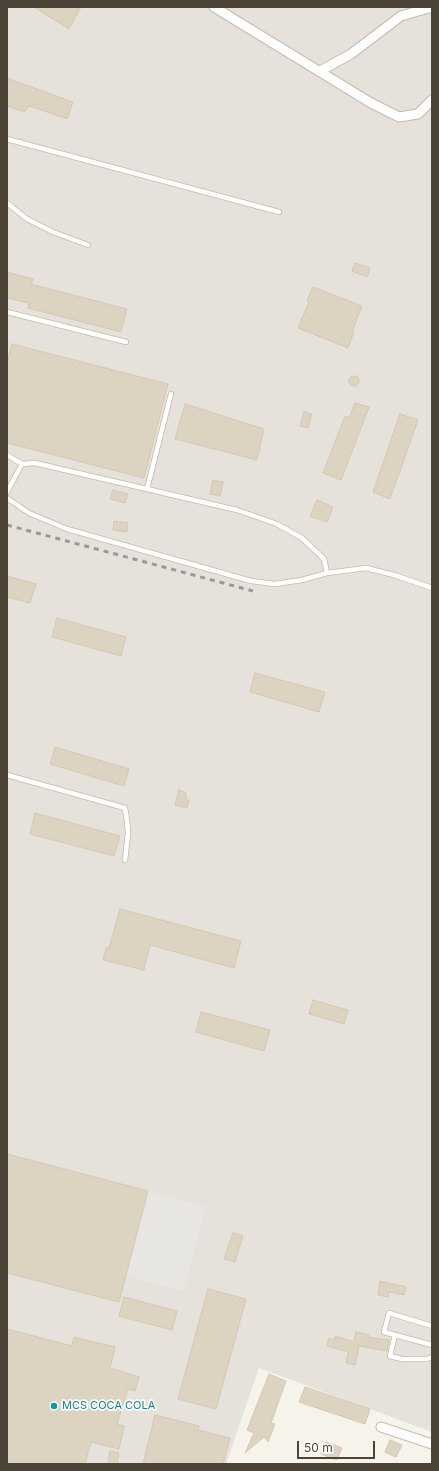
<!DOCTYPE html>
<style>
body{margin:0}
#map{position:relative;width:439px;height:1471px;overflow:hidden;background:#f6f3ea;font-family:Inter,sans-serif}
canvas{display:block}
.frame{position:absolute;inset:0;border:8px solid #4c4437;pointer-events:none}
.scale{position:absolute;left:297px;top:1441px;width:78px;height:18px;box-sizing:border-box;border:2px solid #4c4437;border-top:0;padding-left:5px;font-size:12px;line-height:14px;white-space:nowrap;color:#4c4437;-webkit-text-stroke:3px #fff;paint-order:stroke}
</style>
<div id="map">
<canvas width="439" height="1471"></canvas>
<div class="frame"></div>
<div class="scale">50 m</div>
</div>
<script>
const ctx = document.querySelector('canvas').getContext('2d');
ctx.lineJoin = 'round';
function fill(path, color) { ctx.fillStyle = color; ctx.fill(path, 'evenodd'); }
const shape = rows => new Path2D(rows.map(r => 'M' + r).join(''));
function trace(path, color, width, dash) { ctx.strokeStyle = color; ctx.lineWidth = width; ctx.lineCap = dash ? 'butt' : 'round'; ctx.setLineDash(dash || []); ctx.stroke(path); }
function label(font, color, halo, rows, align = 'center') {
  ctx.font = font + ' Inter,sans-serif'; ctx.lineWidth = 3.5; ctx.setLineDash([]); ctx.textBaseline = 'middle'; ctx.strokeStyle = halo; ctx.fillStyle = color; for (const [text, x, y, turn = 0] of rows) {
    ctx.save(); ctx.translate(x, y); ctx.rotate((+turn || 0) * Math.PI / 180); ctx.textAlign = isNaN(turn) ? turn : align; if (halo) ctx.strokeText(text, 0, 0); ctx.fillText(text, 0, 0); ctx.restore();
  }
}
const industrial = shape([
 [7,7,432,7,432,1432,259,1368,226,1464,7,1464]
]);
const parking = shape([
 [149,1191,206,1207,183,1291,126,1276]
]);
const building = shape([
 [34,7,81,7,69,29,34,7],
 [7,78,73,102,67,119,30,106,24,112,7,106,7,78],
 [355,263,370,268,367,277,352,271,355,263],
 [7,272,33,279,31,284,127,309,121,332,28,308,29,303,7,298,7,272],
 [313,287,362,306,352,331,354,332,348,348,298,328,309,302,307,301,313,287],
 [12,344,168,384,144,478,7,443,7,362,12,344],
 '349 381a5 5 0 1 1 10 0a5 5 0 1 1-10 0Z',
 [355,403,369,407,341,480,323,473,345,416,349,418,355,403],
 [185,404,264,429,257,460,175,439,185,404],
 [304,412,312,414,308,428,300,426,304,412],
 [400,414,418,420,390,499,373,492,400,414],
 [213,480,223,482,220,496,210,494,213,480],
 [113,490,128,494,125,503,110,499,113,490],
 [317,500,333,507,327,522,310,516,317,500],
 [114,521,128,523,127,532,113,530,114,521],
 [7,576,36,584,30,603,7,597,7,576],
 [57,618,126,637,121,656,52,637,57,618],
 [255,673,325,692,319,712,250,692,255,673],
 [55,747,129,769,124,786,50,764,55,747],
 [179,790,186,793,186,800,189,800,187,808,175,805,179,790],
 [35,813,120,836,114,856,30,834,35,813],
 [120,909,241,941,234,968,150,945,144,970,103,960,106,948,109,948,120,909],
 [313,1000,348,1010,344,1024,309,1014,313,1000],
 [201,1012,270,1030,264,1051,196,1032,201,1012],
 [7,1154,148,1191,119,1302,7,1273,7,1154],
 [233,1233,243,1236,235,1262,224,1259,233,1233],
 [380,1281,406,1287,404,1295,389,1292,388,1297,378,1295,380,1281],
 [208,1289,246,1299,216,1409,178,1399,208,1289],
 [124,1297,177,1311,172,1330,119,1316,124,1297],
 [7,1329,72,1346,74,1337,115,1347,110,1368,139,1377,135,1391,128,1389,117,1424,124,1426,119,1449,91,1442,85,1464,7,1464,7,1329],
 [356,1332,369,1335,368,1337,389,1340,387,1351,359,1346,355,1365,346,1363,348,1352,327,1346,329,1338,334,1340,335,1336,354,1342,356,1332],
 [269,1374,286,1381,271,1423,275,1424,268,1442,264,1437,245,1453,254,1433,247,1430,269,1374],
 [305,1387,370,1409,365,1424,299,1402,305,1387],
 [155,1415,199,1426,198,1430,230,1438,223,1464,143,1464,155,1415],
 [390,1440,402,1445,396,1457,385,1452,390,1440],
 [326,1442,342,1448,337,1460,321,1454,326,1442],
 [110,1451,119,1453,117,1464,108,1464,110,1451]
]);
const lane = shape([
 [7,139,279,212],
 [7,203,27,219,53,232,88,245],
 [7,312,126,342],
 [7,455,22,464],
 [147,489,171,394],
 [7,492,22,464,35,463,237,510,277,524,302,538,324,559,327,573],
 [7,498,29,513,67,529,251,581,275,584,302,580,327,573,366,568,394,575,432,588],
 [7,775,125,808,127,820,128,833,125,860],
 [432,1326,389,1313,384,1332,432,1345],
 [395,1335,390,1356,402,1359,427,1359,432,1357]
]);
const street = shape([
 [214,7,371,103,399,117,418,114,432,100],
 [320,71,351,54,401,16,432,7],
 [381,1427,432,1444]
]);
const rail = shape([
 [7,525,253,591]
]);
const markers = [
 [54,1406,4,"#0f9aa8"]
];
const cultureNames = [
 ["MCS COCA COLA",62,1406]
];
fill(industrial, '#e6e2db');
fill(parking, '#e8e6e2');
fill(building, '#dcd3c1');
trace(building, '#d5c8b1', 1);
trace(lane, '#c3bcab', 6);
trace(street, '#c3bcab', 11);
trace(lane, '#fff', 4.5);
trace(street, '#fff', 9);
trace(rail, '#999', 3, [5, 5]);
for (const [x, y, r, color] of markers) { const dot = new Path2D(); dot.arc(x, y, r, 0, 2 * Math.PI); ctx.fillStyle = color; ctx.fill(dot); trace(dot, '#fff', 1.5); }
label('11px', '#0d838f', '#fff', cultureNames, 'left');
</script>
